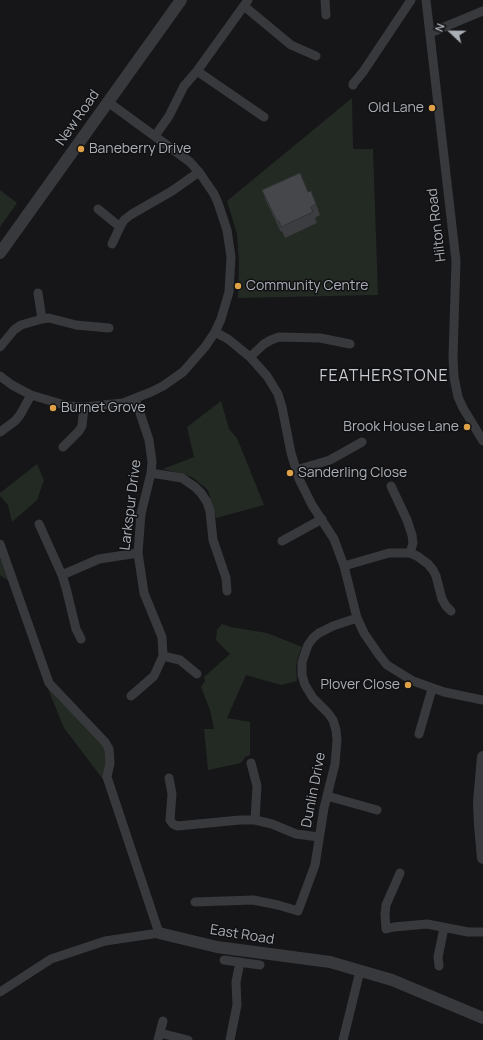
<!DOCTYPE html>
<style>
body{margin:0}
#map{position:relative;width:483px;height:1040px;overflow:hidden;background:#161618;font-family:Manrope,sans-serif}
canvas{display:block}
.north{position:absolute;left:431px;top:12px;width:40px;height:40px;-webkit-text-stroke:3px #111113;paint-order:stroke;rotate:292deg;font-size:11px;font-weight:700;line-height:16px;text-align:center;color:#aaafb6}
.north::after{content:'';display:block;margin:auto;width:14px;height:18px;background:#aaafb6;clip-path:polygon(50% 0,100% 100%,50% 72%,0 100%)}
</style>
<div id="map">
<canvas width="483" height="1040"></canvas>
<div class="north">N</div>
</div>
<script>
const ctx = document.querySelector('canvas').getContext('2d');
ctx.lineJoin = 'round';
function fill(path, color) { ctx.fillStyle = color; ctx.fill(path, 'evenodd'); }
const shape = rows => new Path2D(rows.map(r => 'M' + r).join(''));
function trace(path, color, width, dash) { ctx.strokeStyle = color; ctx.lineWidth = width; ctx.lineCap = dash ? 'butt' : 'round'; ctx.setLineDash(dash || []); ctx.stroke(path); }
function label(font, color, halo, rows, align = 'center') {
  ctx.font = font + ' Manrope,sans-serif'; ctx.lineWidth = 3; ctx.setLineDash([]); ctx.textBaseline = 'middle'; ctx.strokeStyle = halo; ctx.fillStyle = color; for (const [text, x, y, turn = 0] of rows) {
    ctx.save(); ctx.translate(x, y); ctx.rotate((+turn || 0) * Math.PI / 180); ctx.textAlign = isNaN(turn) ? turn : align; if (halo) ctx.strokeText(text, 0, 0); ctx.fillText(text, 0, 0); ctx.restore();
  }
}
const green = shape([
 [352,98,353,149,373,149,378,295,238,298,239,263,237,234,227,201],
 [0,190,17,203,0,227],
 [221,401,229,429,237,438,264,505,216,518,208,490,192,477,163,469,194,457,187,427],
 [37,464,44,480,37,500,12,522,8,505,0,496,0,493],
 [0,558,9,581,0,575],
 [222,624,231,627,267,633,302,647,297,660,296,669,297,681,281,685,246,675,227,718,250,722,250,755,245,757,241,763,208,770,204,729,214,729,210,710,201,687,205,681,204,677,230,654,216,640,217,630],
 [46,684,103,744,107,755,105,782,64,728]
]);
const minor = shape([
 [325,0,326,15],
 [426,0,456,261,453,357,454,377,458,397,463,408,483,441],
 [244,6,291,45,316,56],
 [430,33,483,11],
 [197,71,264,117],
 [353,85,353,84,363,72,411,0],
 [155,136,169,116,184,86,197,71,248,0],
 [98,209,120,227,124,220,132,214,172,191,199,172],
 [112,244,120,227],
 [38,293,42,319],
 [215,332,228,339,250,357,267,376,278,394,282,407,291,453,299,479,312,505,334,539,344,566,357,618,364,633,379,655,387,665,413,681,444,692,483,700],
 [0,347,14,330,21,325,42,319,49,318,76,325,109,328],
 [250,357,264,344,271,340,279,337,320,338,350,344],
 [0,376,12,385,31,395,68,406,84,407,123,403,151,392,163,386,183,372,205,347,215,332,221,319,229,292,231,257,227,230,218,203,214,194,199,172,190,162,108,102],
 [0,432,15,421,20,415,31,395],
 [63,447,79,431,82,426,84,407],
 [296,470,330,460,362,442],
 [151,473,182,478,195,487,201,493,207,502,210,511,213,540,226,578,227,591],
 [391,486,407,520,412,535,413,543,410,553,417,556,428,564,433,570,436,576,442,599,446,606,451,611],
 [39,524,62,575],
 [282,541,322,519],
 [0,544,49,683,105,742,109,749,110,763,107,777,159,933,105,941,51,959,0,992],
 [344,566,389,553,410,553],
 [81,639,76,629,66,588,62,575,99,559,138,553],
 [163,656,180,660,197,674],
 [131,696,154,676,163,656,162,637,144,593,138,553,141,514,151,473,152,462,149,440,135,398],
 [419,734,432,689],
 [251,763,257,786,255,820],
 [169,778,172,794,170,820,173,824,177,826,240,820,255,820,272,824,296,834,319,837],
 [327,796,377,810],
 [400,873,386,905,385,914,386,929,394,927,427,924,468,932,483,932],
 [195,902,253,900,278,905,298,911,315,865,324,808,335,764,337,740,336,730,333,720,328,713,313,698,305,685,302,675,302,662,308,645,313,638,319,633,333,626,357,618],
 [224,960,260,965],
 [439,966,438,957,444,928],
 [160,1033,188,1040],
 [158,1040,163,1021],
 [230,1040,237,1005,236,982,240,962],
 [343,1040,360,971]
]);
const tertiary = shape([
 [0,253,181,0],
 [483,757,479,802,480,825,483,858],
 [159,933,217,947,330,962,392,980,483,1018]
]);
const wall = shape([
 [262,190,308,192,316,204,320,215,315,218,317,223,285,238,282,231,281,232,266,201]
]);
const building = shape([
 [300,173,308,192,311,191,316,204,311,207,313,212,281,227,279,221,277,221,262,190,300,173]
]);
const markers = [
 [432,108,4,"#dea148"],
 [81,149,4,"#dea148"],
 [238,286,4,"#dea148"],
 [53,408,4,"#dea148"],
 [467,427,4,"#dea148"],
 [290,473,4,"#dea148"],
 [408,685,4,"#dea148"]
];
const poiNames = [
 ["Old Lane",424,108,"right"],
 ["Baneberry Drive",89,149],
 ["Community Centre",246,286],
 ["Burnet Grove",61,408],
 ["Brook House Lane",459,427,"right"],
 ["Sanderling Close",298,473],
 ["Plover Close",400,685,"right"]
];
const streetNames = [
 ["New Road",78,118,-55],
 ["Hilton Road",437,225,-97],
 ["Larkspur Drive",131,505,-83],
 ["Dunlin Drive",314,790,-79],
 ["East Road",242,935,9]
];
const quarterNames = [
 ["FEATHERSTONE",384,377]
];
fill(green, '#232a23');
trace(minor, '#38393c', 9);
trace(tertiary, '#38393c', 12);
fill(wall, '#3b3d40');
fill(building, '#45474a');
trace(building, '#303234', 1);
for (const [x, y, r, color] of markers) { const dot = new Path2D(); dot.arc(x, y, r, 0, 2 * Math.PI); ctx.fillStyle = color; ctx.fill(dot); trace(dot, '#111113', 1.5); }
label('14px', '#aaafb6', '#111113', poiNames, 'left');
label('14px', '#aaafb6', '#111113', streetNames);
ctx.letterSpacing = '1px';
label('16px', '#cacdd3', '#111113', quarterNames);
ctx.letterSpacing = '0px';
</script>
